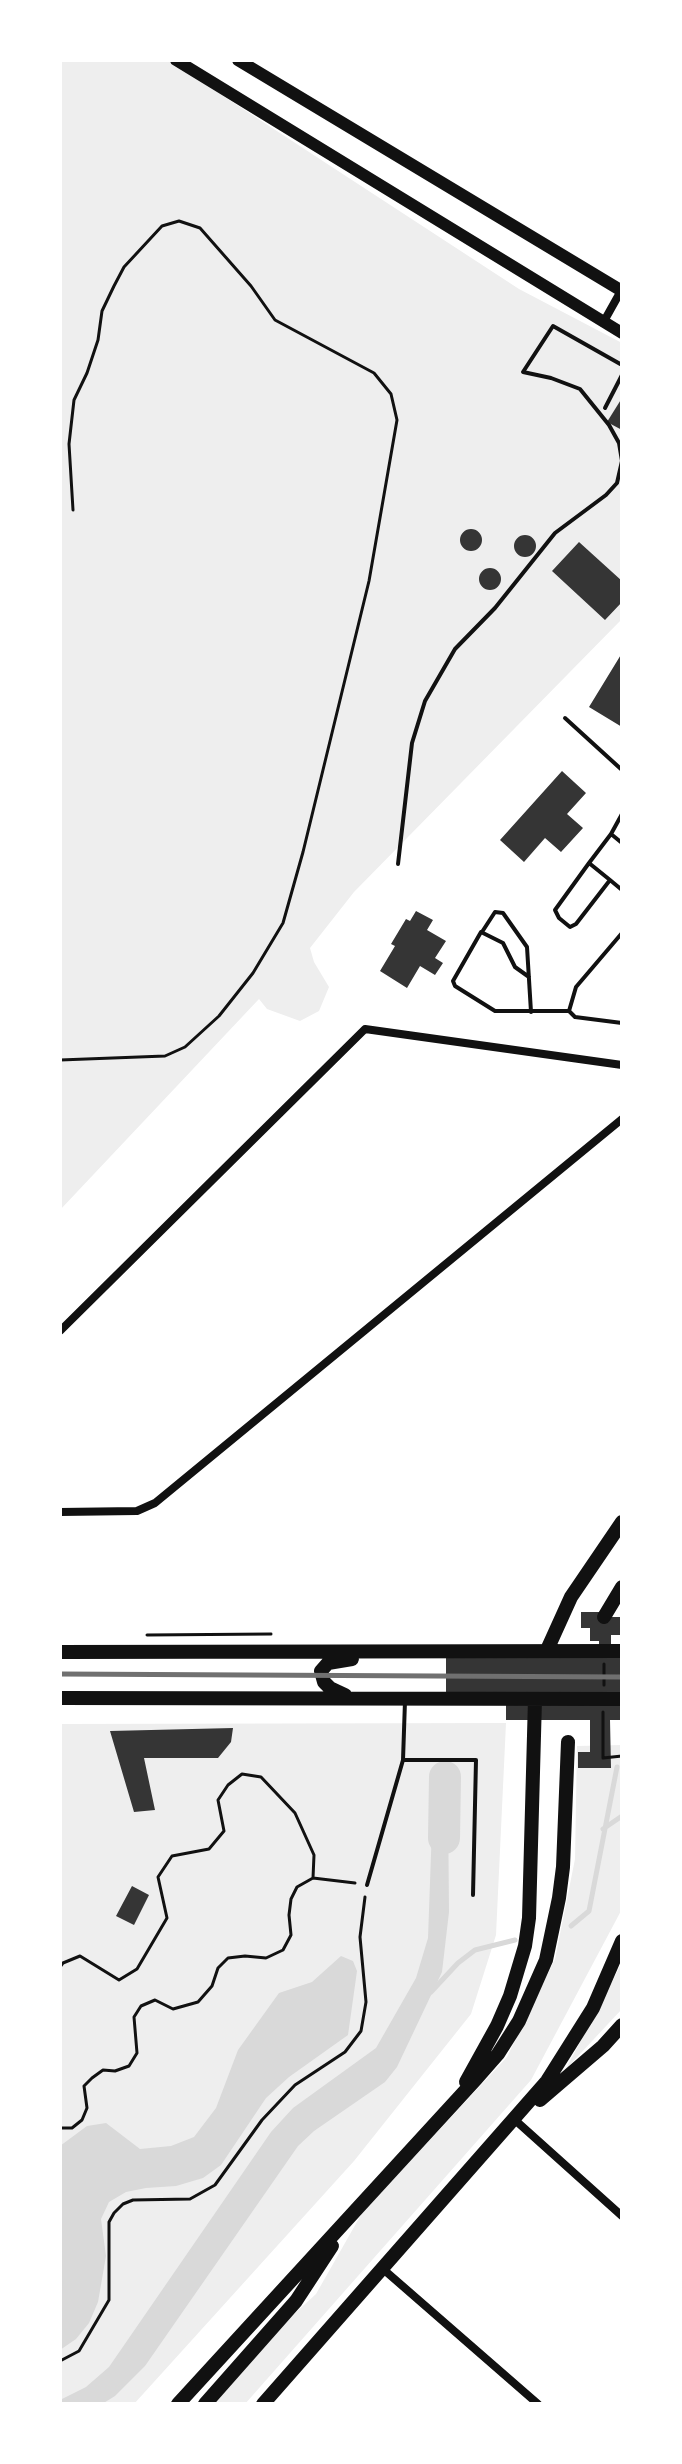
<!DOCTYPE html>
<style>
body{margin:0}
#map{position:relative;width:682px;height:2464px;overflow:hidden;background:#fff;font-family:"Open Sans",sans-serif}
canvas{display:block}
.frame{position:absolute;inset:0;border:62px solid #fff;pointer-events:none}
</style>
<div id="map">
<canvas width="682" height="2464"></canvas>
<div class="frame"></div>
</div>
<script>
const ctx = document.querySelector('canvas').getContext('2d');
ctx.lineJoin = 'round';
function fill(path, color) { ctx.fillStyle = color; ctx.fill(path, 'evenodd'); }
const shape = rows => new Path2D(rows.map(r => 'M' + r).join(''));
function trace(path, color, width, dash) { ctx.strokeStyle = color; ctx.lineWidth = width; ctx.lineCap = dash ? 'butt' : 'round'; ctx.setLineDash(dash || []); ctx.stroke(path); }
const green = shape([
 [60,60,168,60,519,289,622,343,622,619,354,892,310,948,314,962,329,987,319,1011,300,1021,267,1009,259,999,60,1210],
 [506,1723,496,1935,471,2014,354,2161,134,2404,60,2404,60,1724],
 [622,1745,622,1909,531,2080,245,2404,206,2404,221,2381,316,2294,362,2213,507,2057,555,1959,575,1859,577,1746],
 [622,1962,622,2009,565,2070,601,2004]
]);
const water = shape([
 [445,1794,448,1801,449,1912,442,1972,397,2067,385,2082,314,2131,298,2146,145,2366,115,2396,102,2404,60,2404,60,2400,86,2387,109,2367,271,2132,293,2108,376,2048,416,1978,428,1938,433,1799],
 [341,1956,353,1961,357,1971,348,2035,289,2077,266,2098,221,2165,203,2178,176,2186,146,2188,126,2192,109,2202,101,2219,106,2256,98,2302,89,2323,76,2339,60,2350,60,2146,87,2126,106,2123,140,2149,171,2146,194,2137,216,2108,238,2050,279,1993,312,1982]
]);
const stream = shape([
 [603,1829,622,1816],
 [571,1926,589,1911,617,1767],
 [431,1992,458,1963,475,1950,515,1940]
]);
const river = shape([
 [444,1838,445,1777]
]);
const building = shape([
 [622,398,622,430,607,422],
 '460 540a11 11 0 1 1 22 0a11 11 0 1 1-22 0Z',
 '514 546a11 11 0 1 1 22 0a11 11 0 1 1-22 0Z',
 [579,542,622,581,622,602,605,620,552,571],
 '479 579a11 11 0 1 1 22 0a11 11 0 1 1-22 0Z',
 [622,653,622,727,589,707],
 [562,771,586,793,567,814,583,828,561,852,545,838,524,862,500,840],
 [416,911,433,920,427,930,446,941,435,958,443,963,435,975,420,966,407,988,380,971,395,946,391,944,406,919,410,921],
 [581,1612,609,1612,609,1617,622,1617,622,1635,611,1635,611,1652,622,1652,622,1704,620,1704,620,1720,610,1720,611,1768,578,1768,578,1752,590,1752,590,1720,506,1720,506,1703,446,1703,446,1658,599,1654,599,1641,590,1641,590,1628,581,1628],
 [233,1728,231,1742,218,1758,144,1758,155,1810,134,1812,110,1731],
 [132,1886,149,1895,134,1925,116,1916]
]);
const path = shape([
 [60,1060,165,1056,185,1047,219,1016,253,973,283,923,303,852,369,581,397,420,391,394,374,373,275,320,251,286,200,228,179,221,162,226,124,267,114,286,102,311,98,340,87,373,74,400,69,444,73,510],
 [147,1635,271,1634],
 [604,1685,604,1664],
 [603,1712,603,1758,622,1756],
 [313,1878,355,1883],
 [60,1967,63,1963,80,1956,119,1980,137,1969,167,1918,158,1877,172,1856,209,1849,224,1831,218,1800,228,1785,242,1774,261,1777,295,1813,314,1855,313,1878,297,1887,291,1899,289,1915,291,1935,283,1950,266,1958,245,1956,228,1958,218,1968,212,1986,198,2002,173,2009,155,2000,141,2006,134,2017,137,2053,129,2066,115,2071,103,2070,92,2078,84,2086,87,2108,82,2120,72,2128,60,2128],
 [60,2053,60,2054],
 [60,2361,79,2351,109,2300,109,2222,114,2213,123,2204,133,2200,190,2199,215,2185,262,2120,295,2085,345,2052,361,2031,366,2002,360,1937,365,1897]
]);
const service = shape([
 [605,408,622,375],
 [565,718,622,770],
 [622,814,611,834,622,843],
 [589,863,611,834],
 [398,864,412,743,425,701,455,649,495,608,555,533,606,495,617,483,622,461,619,443,609,425,580,389,551,378,523,372,553,326,622,365],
 [610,880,576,924,570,927,559,918,555,910,589,863,610,880,622,890],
 [482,932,495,912,503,913,527,947,531,1012],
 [622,933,576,987,569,1011,575,1017,622,1023],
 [529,977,515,967,503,943,481,932,453,981,455,986,495,1011,569,1011],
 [403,1760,405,1701],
 [367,1885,403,1760,476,1760,473,1895]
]);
const minor = shape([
 [603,323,622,289],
 [60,1331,365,1029,622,1065],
 [60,1512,137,1511,155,1503,622,1119],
 [515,2120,622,2216],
 [383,2269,538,2404]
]);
const secondary = shape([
 [176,60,622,333],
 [238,60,622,291]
]);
const primary = shape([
 [604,1617,622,1587],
 [547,1650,571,1597,622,1522],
 [60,1652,622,1651],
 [345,1695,330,1688,324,1682,321,1671,328,1663,352,1659],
 [60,1698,622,1699],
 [466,2082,497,2026,510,1996,525,1946,529,1918,535,1699],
 [540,2100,603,2046,622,2025],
 [178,2404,476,2079,498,2054,519,2021,546,1960,559,1898,563,1867,568,1742],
 [205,2404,296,2301,332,2246],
 [263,2404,547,2081,593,2008,622,1941]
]);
const rail = shape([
 [60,1674,622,1677]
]);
fill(green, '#eee');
fill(water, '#d9d9d9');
trace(stream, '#d9d9d9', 5);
trace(river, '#d9d9d9', 32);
fill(building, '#353535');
trace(path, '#111', 3);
trace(service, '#111', 4);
trace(minor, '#111', 8);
trace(secondary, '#111', 12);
trace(primary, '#111', 14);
trace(rail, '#707070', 5);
</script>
